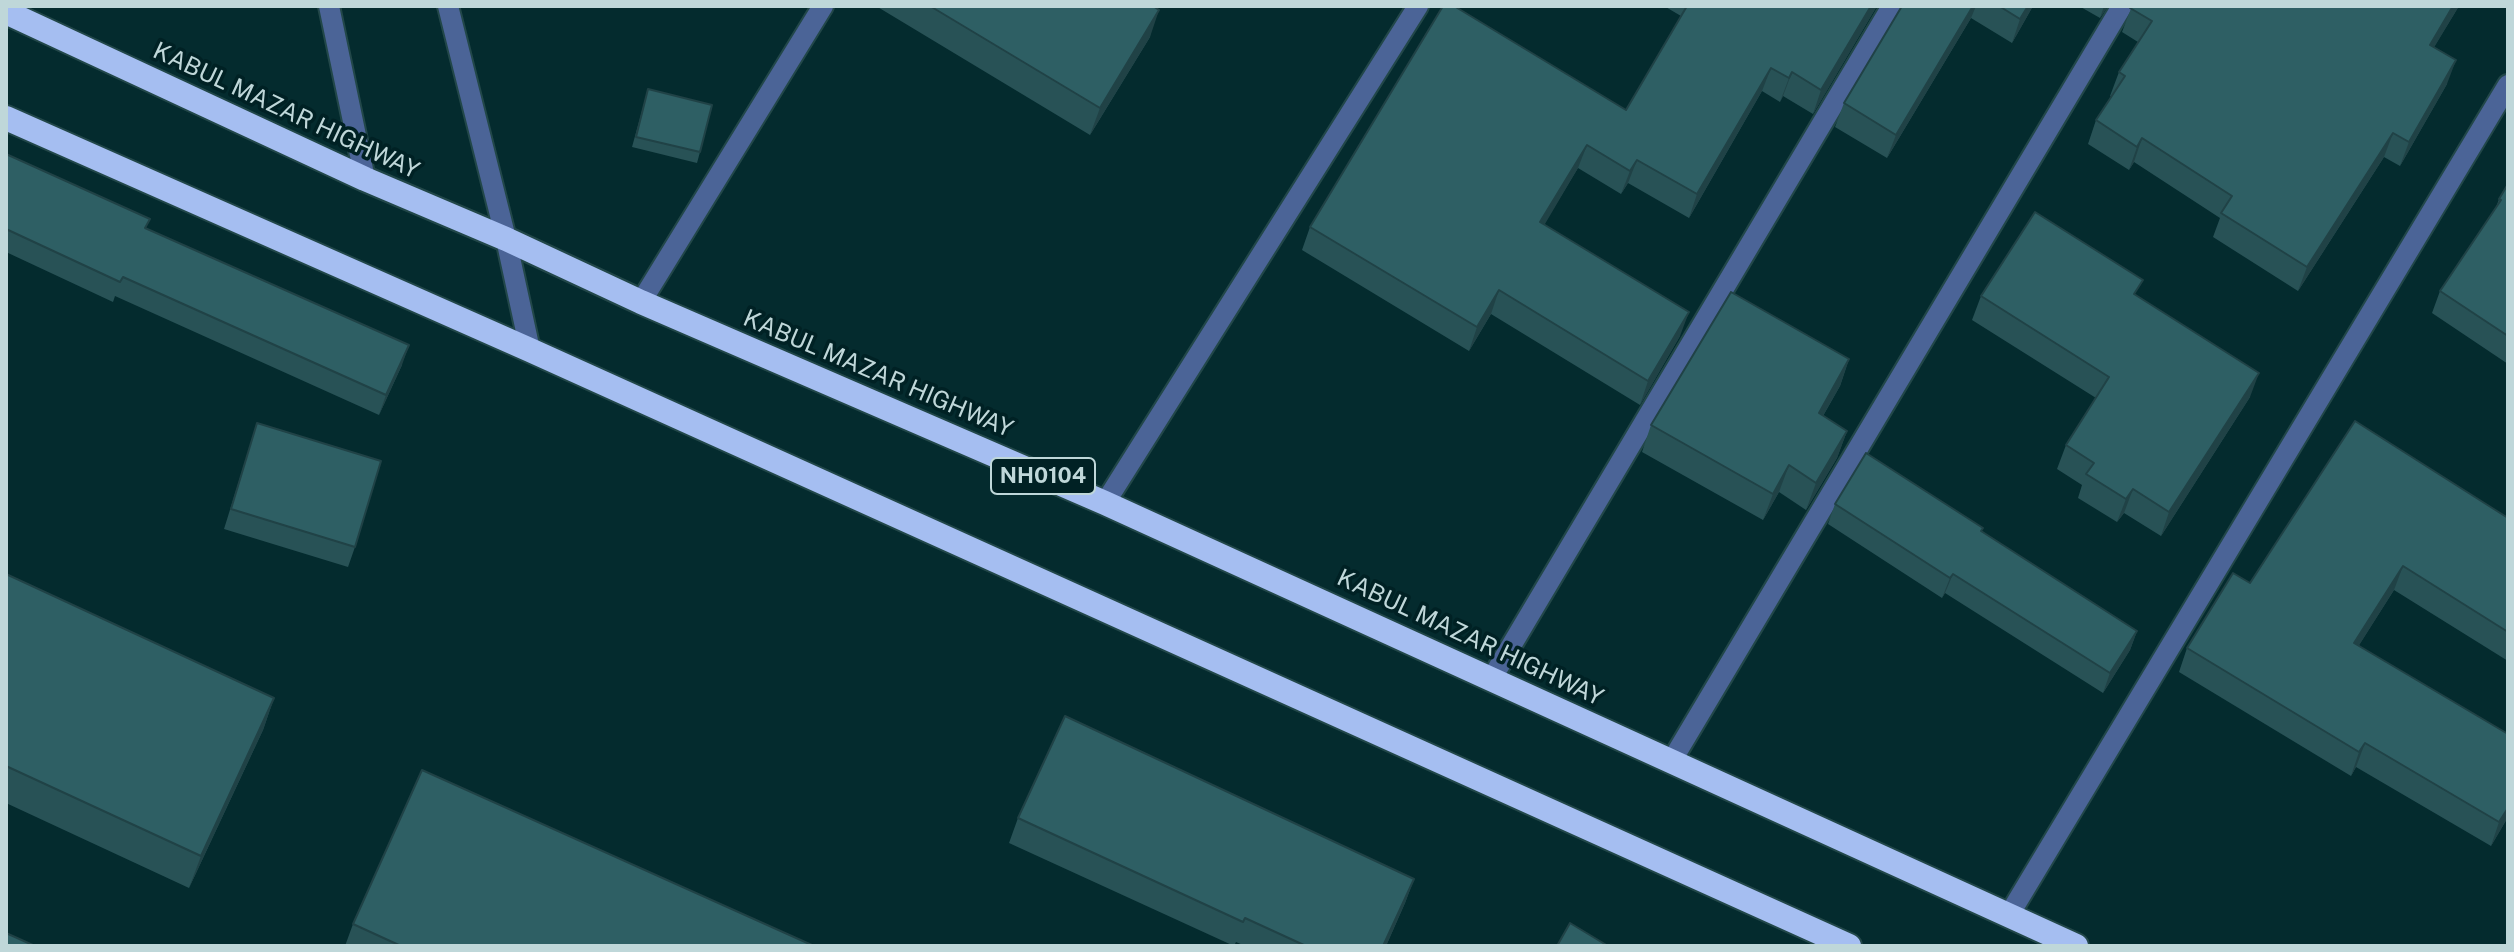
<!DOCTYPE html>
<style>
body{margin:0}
#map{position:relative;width:2514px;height:952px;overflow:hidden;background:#042b2e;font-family:"Public Sans",sans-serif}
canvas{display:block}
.frame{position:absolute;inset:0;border:8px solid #bfd7d9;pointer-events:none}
</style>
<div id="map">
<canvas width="2514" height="952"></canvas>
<div class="frame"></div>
</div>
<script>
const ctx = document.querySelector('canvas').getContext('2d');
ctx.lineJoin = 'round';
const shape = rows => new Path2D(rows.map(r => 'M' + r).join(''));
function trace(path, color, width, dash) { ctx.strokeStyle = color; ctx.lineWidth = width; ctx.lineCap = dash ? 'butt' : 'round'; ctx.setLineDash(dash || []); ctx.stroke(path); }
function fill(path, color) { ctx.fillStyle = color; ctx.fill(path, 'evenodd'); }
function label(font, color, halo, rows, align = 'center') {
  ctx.font = font + ' "Public Sans",sans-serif'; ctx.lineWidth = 7; ctx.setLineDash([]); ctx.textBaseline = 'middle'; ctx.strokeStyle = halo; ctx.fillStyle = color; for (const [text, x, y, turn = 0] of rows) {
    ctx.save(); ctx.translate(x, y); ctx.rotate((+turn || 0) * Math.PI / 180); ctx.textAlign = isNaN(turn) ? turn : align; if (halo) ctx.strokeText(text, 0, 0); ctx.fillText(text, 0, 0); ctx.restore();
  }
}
const minor = shape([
 [329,6,365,179],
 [448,6,506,239,530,350],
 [641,302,823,6],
 [1105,503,1418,6],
 [1492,678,1892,6],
 [1671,762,2122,6],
 [2009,915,2508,85]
]);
const highway = shape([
 [6,12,365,179,506,239,641,302,1105,503,2076,946],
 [6,118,530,350,1849,946]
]);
const wall = shape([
 [876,6,1153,6,1150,37,1090,135],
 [1664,6,1877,6,1813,114,1783,96,1780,102,1762,91,1689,218,1628,183,1621,194,1578,168,1544,224,1680,336,1640,405,1491,314,1469,351,1302,250,1310,227,1626,110,1681,16],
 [1902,6,2033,6,2012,43,1971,18,1887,158,1835,127,1844,103],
 [2079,6,2108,6,2100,18],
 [2132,6,2459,6,2434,47,2447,84,2400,166,2384,157,2298,291,2213,237,2220,218,2134,162,2129,170,2088,144,2096,120,2112,97,2110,96,2119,72,2138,42,2122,32],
 [648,89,700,152,697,163,632,147],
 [6,154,402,365,379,415,115,296,113,302,6,252],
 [2508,184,2508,364,2432,313,2440,291,2495,210,2499,199],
 [1981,296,2137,296,2250,397,2161,536,2124,513,2117,522,2078,498,2082,485,2057,469,2066,445,2096,398,1972,320],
 [1849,359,1840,386,1823,416,1847,431,1837,458,1806,510,1779,492,1763,520,1642,452,1651,425],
 [257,423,355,547,348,567,224,529],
 [1835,504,1982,532,2137,631,2130,650,2103,693,1945,593,1942,598,1828,524],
 [2508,518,2508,661,2394,590,2359,645,2508,817,2491,846,2356,767,2351,776,2179,672,2187,648,2250,583],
 [6,574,274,698,263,730,189,888,6,803],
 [1018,818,1414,879,1405,903,1386,946,1245,946,1236,942,1234,946,1009,843],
 [353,924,814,946,345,946]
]);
const shadedWall = shape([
 [1871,6,1877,6,1813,114,1821,90],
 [1973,6,1976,6,1971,18,1887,158,1896,135],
 [2028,6,2033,6,2012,43,2020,19],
 [2104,6,2108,6,2100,18],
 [2453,6,2459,6,2421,69,2430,45],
 [1159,10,1150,37,1090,135,1100,108],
 [2456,60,2447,84,2400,166,2409,142],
 [1771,68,1762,91,1689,218,1697,194],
 [1792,72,1783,96,1780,102,1789,78],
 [2393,133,2384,157,2298,291,2307,267],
 [2142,138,2134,162,2129,170,2137,147],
 [1587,145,1578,168,1532,246,1540,222],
 [1637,160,1628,183,1621,194,1630,171],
 [1499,290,1491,314,1469,351,1477,327],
 [1689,312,1680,336,1640,405,1648,381],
 [409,345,402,365,379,415,386,395],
 [1849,359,1840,386,1809,440,1819,413],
 [2259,373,2250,397,2161,536,2169,512],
 [1847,431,1837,458,1806,510,1816,483],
 [1789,465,1779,492,1763,520,1773,494],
 [2133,489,2124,513,2117,522,2126,499],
 [2403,566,2394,590,2346,666,2354,643],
 [1953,574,1945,593,1942,598,1950,578],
 [2137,631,2130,650,2103,693,2110,673],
 [274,698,263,730,189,888,201,856],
 [2365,743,2356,767,2351,776,2359,752],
 [2508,808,2508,817,2491,846,2499,822],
 [1414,879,1405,903,1386,946,1383,946]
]);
const building = shape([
 [930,6,1153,6,1159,10,1100,108,930,6],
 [1443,6,1454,6,1626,110,1687,6,1871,6,1821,90,1792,72,1789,78,1771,68,1697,194,1637,160,1630,171,1587,145,1540,222,1689,312,1648,381,1499,290,1477,327,1310,227,1443,6],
 [1902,6,1973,6,1896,135,1844,103,1902,6],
 [1999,6,2028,6,2020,19,1999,6],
 [2132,6,2453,6,2430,45,2456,60,2409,142,2393,133,2307,267,2221,213,2232,196,2142,138,2137,147,2096,120,2125,76,2119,72,2152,21,2130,8,2132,6],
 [648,89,712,105,700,152,636,137,648,89],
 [6,154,150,219,145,228,409,345,386,395,123,277,120,282,6,229,6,154],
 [2508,184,2508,336,2440,291,2501,200,2499,199,2508,184],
 [2035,212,2143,280,2134,294,2259,373,2169,512,2133,489,2126,499,2086,474,2094,463,2066,445,2109,377,1981,296,2035,212],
 [1731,292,1849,359,1819,413,1847,431,1816,483,1789,465,1773,494,1651,425,1731,292],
 [2355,421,2508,518,2508,632,2403,566,2354,643,2508,734,2508,808,2499,822,2365,743,2359,752,2187,648,2233,573,2250,583,2355,421],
 [257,423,381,461,355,547,231,509,257,423],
 [1866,453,1983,528,1981,531,2137,631,2110,673,1953,574,1950,578,1835,504,1866,453],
 [6,574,274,698,201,856,6,766,6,574],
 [1065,716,1414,879,1383,946,1306,946,1245,918,1243,922,1018,818,1065,716],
 [422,770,814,946,401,946,353,924,422,770],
 [1570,923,1608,946,1557,946,1570,923],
 [6,933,35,946,6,946,6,933]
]);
const shields = [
 [1043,476,104]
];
const shieldNames = [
 ["NH0104",1043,476]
];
const streetNames = [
 ["KABUL MAZAR HIGHWAY",286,111,25],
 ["KABUL MAZAR HIGHWAY",878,374,23],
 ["KABUL MAZAR HIGHWAY",1470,638,25]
];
trace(minor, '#224749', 24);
trace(highway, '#224749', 28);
trace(minor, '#4b6497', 20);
trace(highway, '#a5bef1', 24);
fill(wall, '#285256');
fill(shadedWall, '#204246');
fill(building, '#2e5f64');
trace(building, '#204246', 2);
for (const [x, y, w] of shields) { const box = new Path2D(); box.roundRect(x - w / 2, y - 18, w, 36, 6); ctx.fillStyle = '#002124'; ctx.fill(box); trace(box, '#bfd7d9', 2); }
label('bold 22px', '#bfd7d9', null, shieldNames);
label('24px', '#bfd7d9', '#002124', streetNames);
</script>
